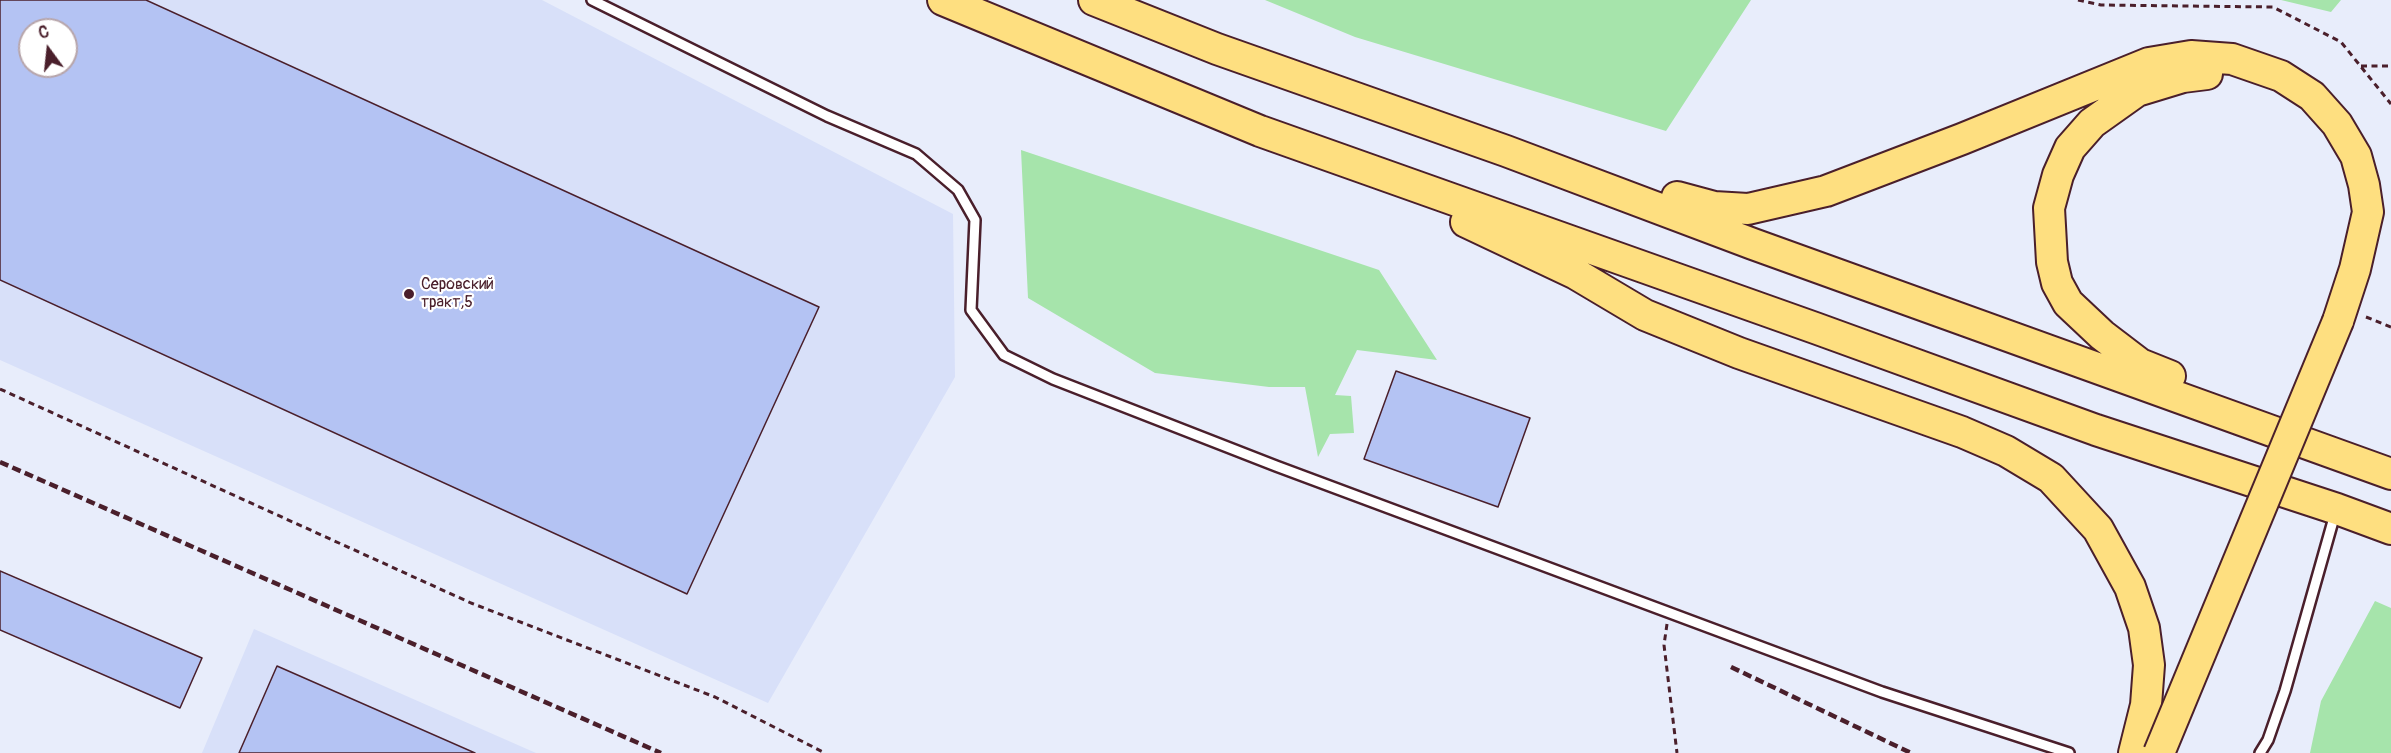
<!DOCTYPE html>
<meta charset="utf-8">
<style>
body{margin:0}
#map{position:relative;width:2391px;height:753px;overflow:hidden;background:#e8edfb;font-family:Pangolin,sans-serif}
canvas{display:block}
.north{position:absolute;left:18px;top:18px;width:60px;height:60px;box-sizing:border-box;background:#fff;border:2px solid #b7a5aa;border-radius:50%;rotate:345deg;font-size:16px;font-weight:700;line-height:24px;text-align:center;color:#4a1f2b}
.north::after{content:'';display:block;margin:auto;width:21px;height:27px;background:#4a1f2b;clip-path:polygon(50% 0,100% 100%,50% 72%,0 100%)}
</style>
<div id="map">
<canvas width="2391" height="753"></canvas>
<div class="north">С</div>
</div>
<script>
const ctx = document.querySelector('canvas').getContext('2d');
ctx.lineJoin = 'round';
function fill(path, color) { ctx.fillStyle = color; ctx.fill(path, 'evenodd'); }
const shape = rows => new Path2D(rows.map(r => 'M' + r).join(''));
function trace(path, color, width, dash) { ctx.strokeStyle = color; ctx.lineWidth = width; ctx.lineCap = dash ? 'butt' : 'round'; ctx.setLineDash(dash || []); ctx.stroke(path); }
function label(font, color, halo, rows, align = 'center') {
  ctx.font = font + ' Pangolin,sans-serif'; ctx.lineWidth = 4.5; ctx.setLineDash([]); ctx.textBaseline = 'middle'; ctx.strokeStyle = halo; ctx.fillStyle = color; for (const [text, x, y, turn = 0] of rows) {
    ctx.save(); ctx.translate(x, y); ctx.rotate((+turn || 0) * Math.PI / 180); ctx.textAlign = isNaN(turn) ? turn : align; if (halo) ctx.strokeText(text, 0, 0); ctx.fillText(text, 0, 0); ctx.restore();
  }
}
const built = shape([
 [0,0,542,0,953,214,955,377,768,703,0,360],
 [30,30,66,30,66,66,30,66],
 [254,629,536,753,202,753]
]);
const green = shape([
 [1265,0,1751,0,1666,131,1355,37],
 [2281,0,2341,0,2331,12],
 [1021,150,1379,270,1437,360,1357,350,1335,395,1351,396,1354,433,1330,434,1318,457,1305,387,1269,387,1155,373,1028,298],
 [2375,601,2391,608,2391,753,2310,753,2321,701]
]);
const building = shape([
 [0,0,146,0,819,307,687,594,0,280,0,0],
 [30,30,66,30,66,66,30,66,30,30],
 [1396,371,1530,418,1498,507,1364,459,1396,371],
 [0,571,202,658,180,708,0,630,0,571],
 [277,666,475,753,239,753,277,666]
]);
const path = shape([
 [2078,0,2101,5,2273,7,2341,42,2391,104],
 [2361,66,2391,66],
 [2366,317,2391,327],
 [0,389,471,603,715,697,825,753],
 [1667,624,1664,645,1677,753]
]);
const lane = shape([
 [592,0,827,116,916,154,958,190,975,220,971,310,1004,355,1053,379,1276,466,1882,692,2069,753],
 [2260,753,2268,740,2285,691,2335,514]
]);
const primary = shape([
 [943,0,1260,131,1815,328,2096,430,2337,509,2391,529],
 [1094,0,1217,49,1506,151,1753,244,2391,474],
 [1677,197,1714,207,1748,209,1826,191,1962,139,2149,63,2191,56,2232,59,2281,76,2312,96,2337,124,2356,156,2364,185,2368,212,2355,269,2338,321],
 [1466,222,1576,274,1645,315,1739,353,1962,432,2006,451,2051,478,2098,529,2130,587,2144,628,2149,665,2146,705,2134,753],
 [2170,376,2140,364,2102,335,2068,303,2057,283,2052,262,2049,208,2058,175,2070,148,2092,123,2137,91,2183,77,2207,74]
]);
const rail = shape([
 [0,462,661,753],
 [1731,667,1911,753]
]);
const primaryBridge = shape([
 [2159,753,2338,321]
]);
const markers = [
 [409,294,6,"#4a1f2b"]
];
const poiNames = [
 ["Серовский",421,285],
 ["тракт,5",421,303]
];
fill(built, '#d8e0f9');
fill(green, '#a6e4ab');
fill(building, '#b4c3f3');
trace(building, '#4a1f2b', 1.5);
trace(lane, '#4a1f2b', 14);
trace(primary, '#4a1f2b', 34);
trace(path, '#4a1f2b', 3, [6, 4.5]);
trace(lane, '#fff', 9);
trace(primary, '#fedf80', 30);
trace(rail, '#4a1f2b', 4.5, [9, 4.5]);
trace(primaryBridge, '#4a1f2b', 34, []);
trace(primaryBridge, '#fedf80', 30);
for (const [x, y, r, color] of markers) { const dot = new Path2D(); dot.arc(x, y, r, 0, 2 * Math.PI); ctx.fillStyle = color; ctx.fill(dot); trace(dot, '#fff', 2); }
label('16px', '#4a1f2b', '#fff', poiNames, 'left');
</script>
